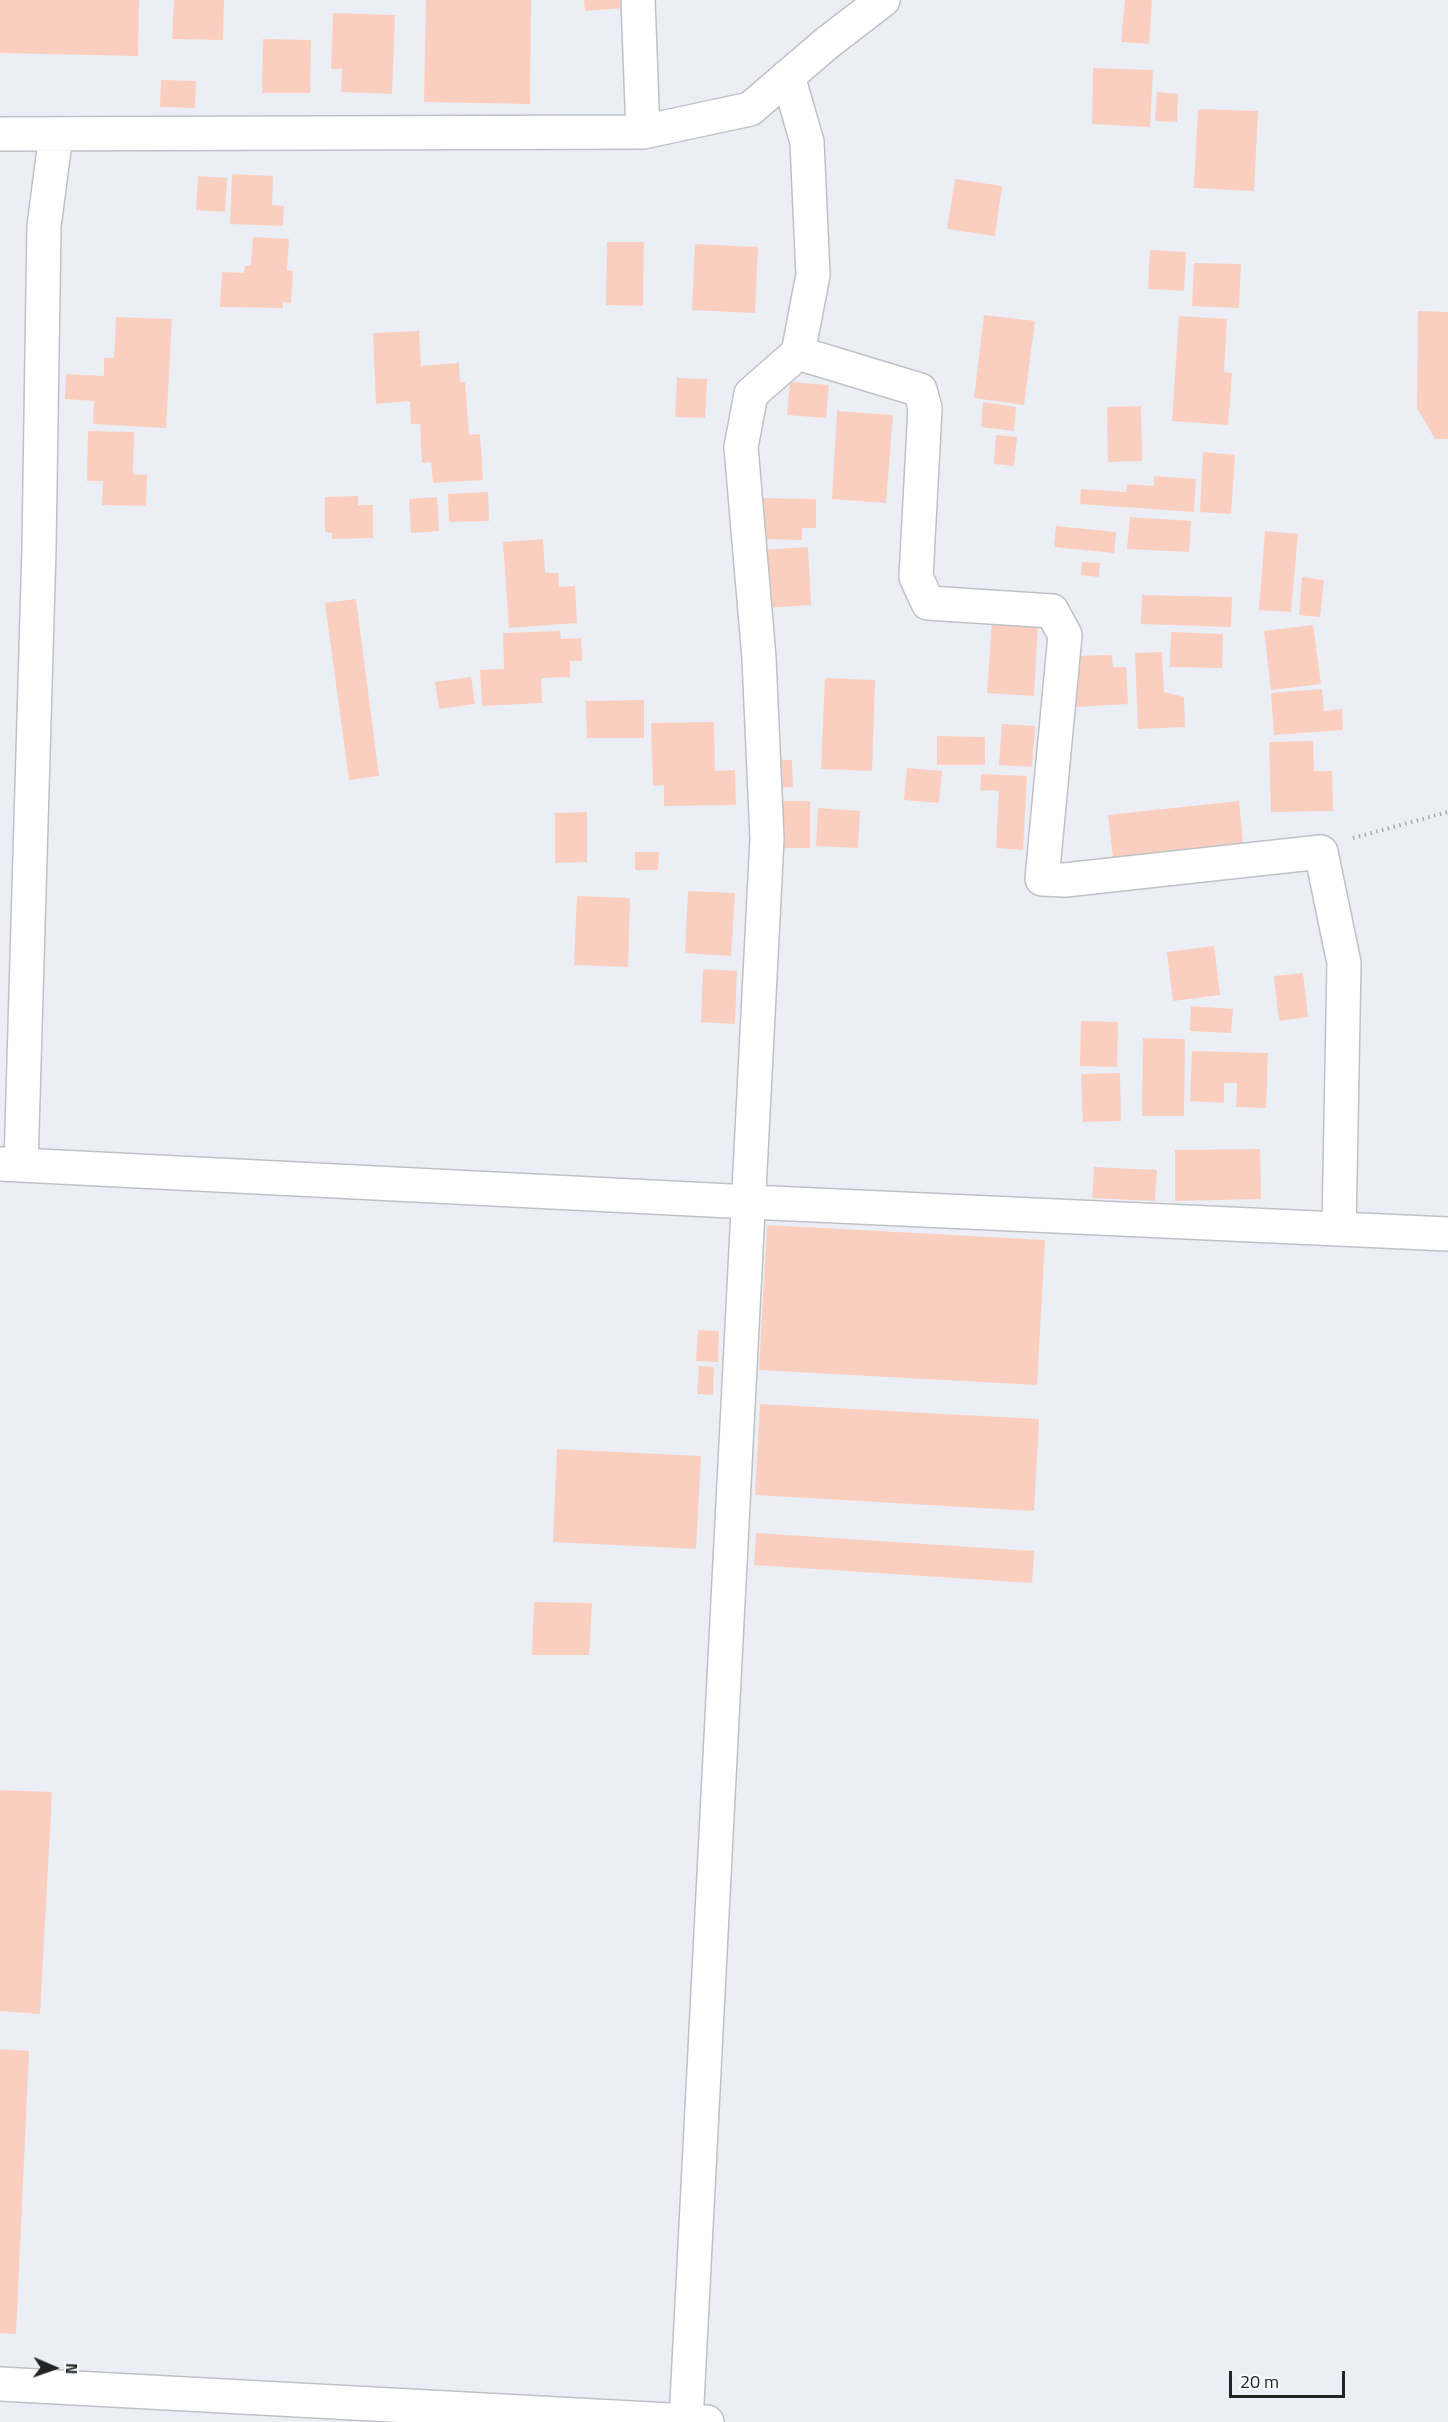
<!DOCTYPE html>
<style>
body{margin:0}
#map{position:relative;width:1448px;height:2422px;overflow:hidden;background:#eceef5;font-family:"Titillium Web",sans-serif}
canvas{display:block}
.north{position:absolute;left:24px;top:2338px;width:60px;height:60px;-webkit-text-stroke:4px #fbfcfe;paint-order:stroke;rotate:92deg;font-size:16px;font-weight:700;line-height:24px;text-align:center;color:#222325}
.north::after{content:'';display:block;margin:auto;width:21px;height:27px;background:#222325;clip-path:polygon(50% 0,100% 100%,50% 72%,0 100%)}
.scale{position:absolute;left:1229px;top:2371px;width:116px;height:27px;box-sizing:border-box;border:3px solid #222325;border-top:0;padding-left:8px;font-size:18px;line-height:21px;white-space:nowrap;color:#222325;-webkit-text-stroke:4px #fbfcfe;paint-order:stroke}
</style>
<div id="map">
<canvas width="1448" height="2422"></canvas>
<div class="north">N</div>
<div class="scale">20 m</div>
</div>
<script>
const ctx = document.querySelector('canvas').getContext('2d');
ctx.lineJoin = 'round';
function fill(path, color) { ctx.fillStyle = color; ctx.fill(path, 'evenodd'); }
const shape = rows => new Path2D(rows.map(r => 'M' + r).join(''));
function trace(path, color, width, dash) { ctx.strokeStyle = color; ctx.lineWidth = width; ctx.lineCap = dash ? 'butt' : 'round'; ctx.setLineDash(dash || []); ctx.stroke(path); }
const building = shape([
 [0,0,139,0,138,56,0,53],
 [174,0,224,0,223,40,172,39],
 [426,0,531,0,530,104,424,102],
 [584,0,623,0,624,8,585,11],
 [1125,0,1152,0,1149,44,1121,42],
 [333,13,395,15,392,94,341,92,342,69,331,69],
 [263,39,311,40,310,93,262,93],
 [1093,68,1153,70,1150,127,1092,124],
 [161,80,196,81,195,108,160,107],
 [1157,92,1178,94,1177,122,1155,121],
 [1198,109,1258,111,1254,191,1194,188],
 [232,174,273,176,272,205,284,206,283,226,230,224],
 [198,176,227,178,225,212,196,210],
 [955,179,1002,186,995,236,947,229],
 [253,237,289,239,287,270,293,271,291,303,283,302,283,308,220,307,222,272,244,273,245,266,251,266],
 [607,242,644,242,643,306,606,305],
 [695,244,758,247,755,313,692,310],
 [1150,250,1186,252,1184,291,1148,289],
 [1194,263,1241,264,1239,308,1192,306],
 [1418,311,1448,312,1448,439,1435,439,1417,408],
 [984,315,1035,321,1024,405,974,398],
 [1179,316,1227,319,1224,372,1232,373,1228,425,1172,421],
 [116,317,172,319,166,428,93,424,94,401,65,399,66,374,104,376,104,358,114,358],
 [419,331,421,366,459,363,460,382,465,382,469,435,480,434,483,480,433,483,431,462,422,463,420,424,411,424,410,401,376,404,373,333],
 [677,378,707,379,705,418,675,417],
 [790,382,829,385,826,418,787,415],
 [983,402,1016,407,1014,431,981,427],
 [1141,406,1142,461,1108,462,1107,407],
 [837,411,893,415,886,503,832,499],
 [88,431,134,432,133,474,147,475,146,506,102,505,103,481,87,481],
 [996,435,1017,437,1014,466,994,464],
 [1203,452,1235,455,1231,514,1200,512],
 [1154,476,1196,479,1194,512,1080,504,1081,489,1126,492,1127,484,1154,486],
 [488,492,489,521,449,522,448,494],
 [358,496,358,505,373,505,373,538,332,539,332,533,325,532,325,497],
 [437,497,439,531,411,533,409,499],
 [760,498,816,499,816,528,802,528,802,540,759,539],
 [1130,517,1191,521,1189,552,1127,549],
 [1056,526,1116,532,1114,553,1054,547],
 [1265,531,1298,534,1291,612,1259,610],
 [543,539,545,573,558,573,559,587,575,586,577,623,509,628,503,542],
 [808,547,811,605,765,608,762,550],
 [1082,562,1100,563,1099,577,1081,575],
 [1302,577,1324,580,1320,617,1299,615],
 [1142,595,1232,597,1231,627,1141,624],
 [356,599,379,776,349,780,325,603],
 [992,620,1038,624,1034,696,987,693],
 [1313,625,1321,684,1271,690,1264,631],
 [560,631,561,639,581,638,582,661,570,661,570,677,541,678,542,703,482,706,480,670,504,669,503,633],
 [1171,632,1223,634,1222,668,1170,667],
 [1162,652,1164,692,1184,697,1185,727,1138,729,1135,653],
 [1112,655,1113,667,1126,667,1128,704,1075,707,1072,656],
 [471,677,475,704,439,709,435,682],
 [825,678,875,680,872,771,821,769],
 [1322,689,1324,711,1342,709,1343,730,1274,735,1271,693],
 [644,700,644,738,587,738,586,701],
 [714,722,715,771,735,770,736,805,664,806,664,785,653,786,651,723],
 [1002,724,1035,726,1032,767,999,765],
 [937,736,985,737,985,765,937,765],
 [1313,741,1314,771,1332,771,1333,811,1271,812,1269,742],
 [778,760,792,760,793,787,779,788],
 [907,768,942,771,939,803,904,800],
 [981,774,1027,776,1023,850,996,848,999,791,980,790],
 [780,801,810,801,810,848,779,848],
 [1239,801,1243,843,1113,857,1108,815],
 [818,808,860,811,858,848,816,846],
 [587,812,587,862,555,863,555,813],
 [635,852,659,852,658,870,635,870],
 [688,891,735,893,731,956,685,953],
 [577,896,630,898,628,967,574,965],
 [1214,946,1220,995,1173,1001,1167,952],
 [703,969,737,971,735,1024,701,1022],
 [1303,973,1308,1017,1279,1021,1274,976],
 [1191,1006,1233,1009,1231,1033,1190,1031],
 [1081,1021,1118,1022,1117,1067,1080,1066],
 [1143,1038,1185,1039,1184,1116,1142,1116],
 [1192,1051,1268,1053,1266,1108,1236,1107,1237,1083,1224,1083,1224,1103,1190,1101],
 [1120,1073,1121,1121,1083,1122,1081,1074],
 [1260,1149,1261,1199,1175,1201,1175,1150],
 [1094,1167,1157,1170,1155,1201,1092,1198],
 [767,1225,1045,1240,1037,1385,759,1370],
 [698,1330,719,1331,718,1362,696,1361],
 [699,1366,714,1367,713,1395,697,1394],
 [760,1404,1039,1419,1034,1511,755,1495],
 [557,1449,701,1456,696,1549,553,1542],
 [756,1533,1034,1551,1032,1583,754,1565],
 [534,1602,592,1603,589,1655,532,1655],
 [0,1790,52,1792,40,2014,0,2011],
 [0,2049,29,2051,16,2334,0,2333]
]);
const path = shape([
 [1353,838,1448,812]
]);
const minor = shape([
 [638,0,643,132],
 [0,134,643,132,750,109,827,43,883,0],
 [798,353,920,390,925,408,916,577,928,603,1052,611,1065,635,1042,879,1065,880,1321,852,1344,963,1339,1229],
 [0,1164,750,1202,1448,1234],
 [21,1165,39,548,44,226,56,134],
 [0,2384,707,2422],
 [686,2422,767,839,759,658,741,447,751,394,798,353,813,275,807,142,788,76]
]);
fill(building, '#facfbf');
trace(minor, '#bfc1c7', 36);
trace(path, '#a5a7ac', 4, [1.5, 4.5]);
trace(minor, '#fff', 33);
</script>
